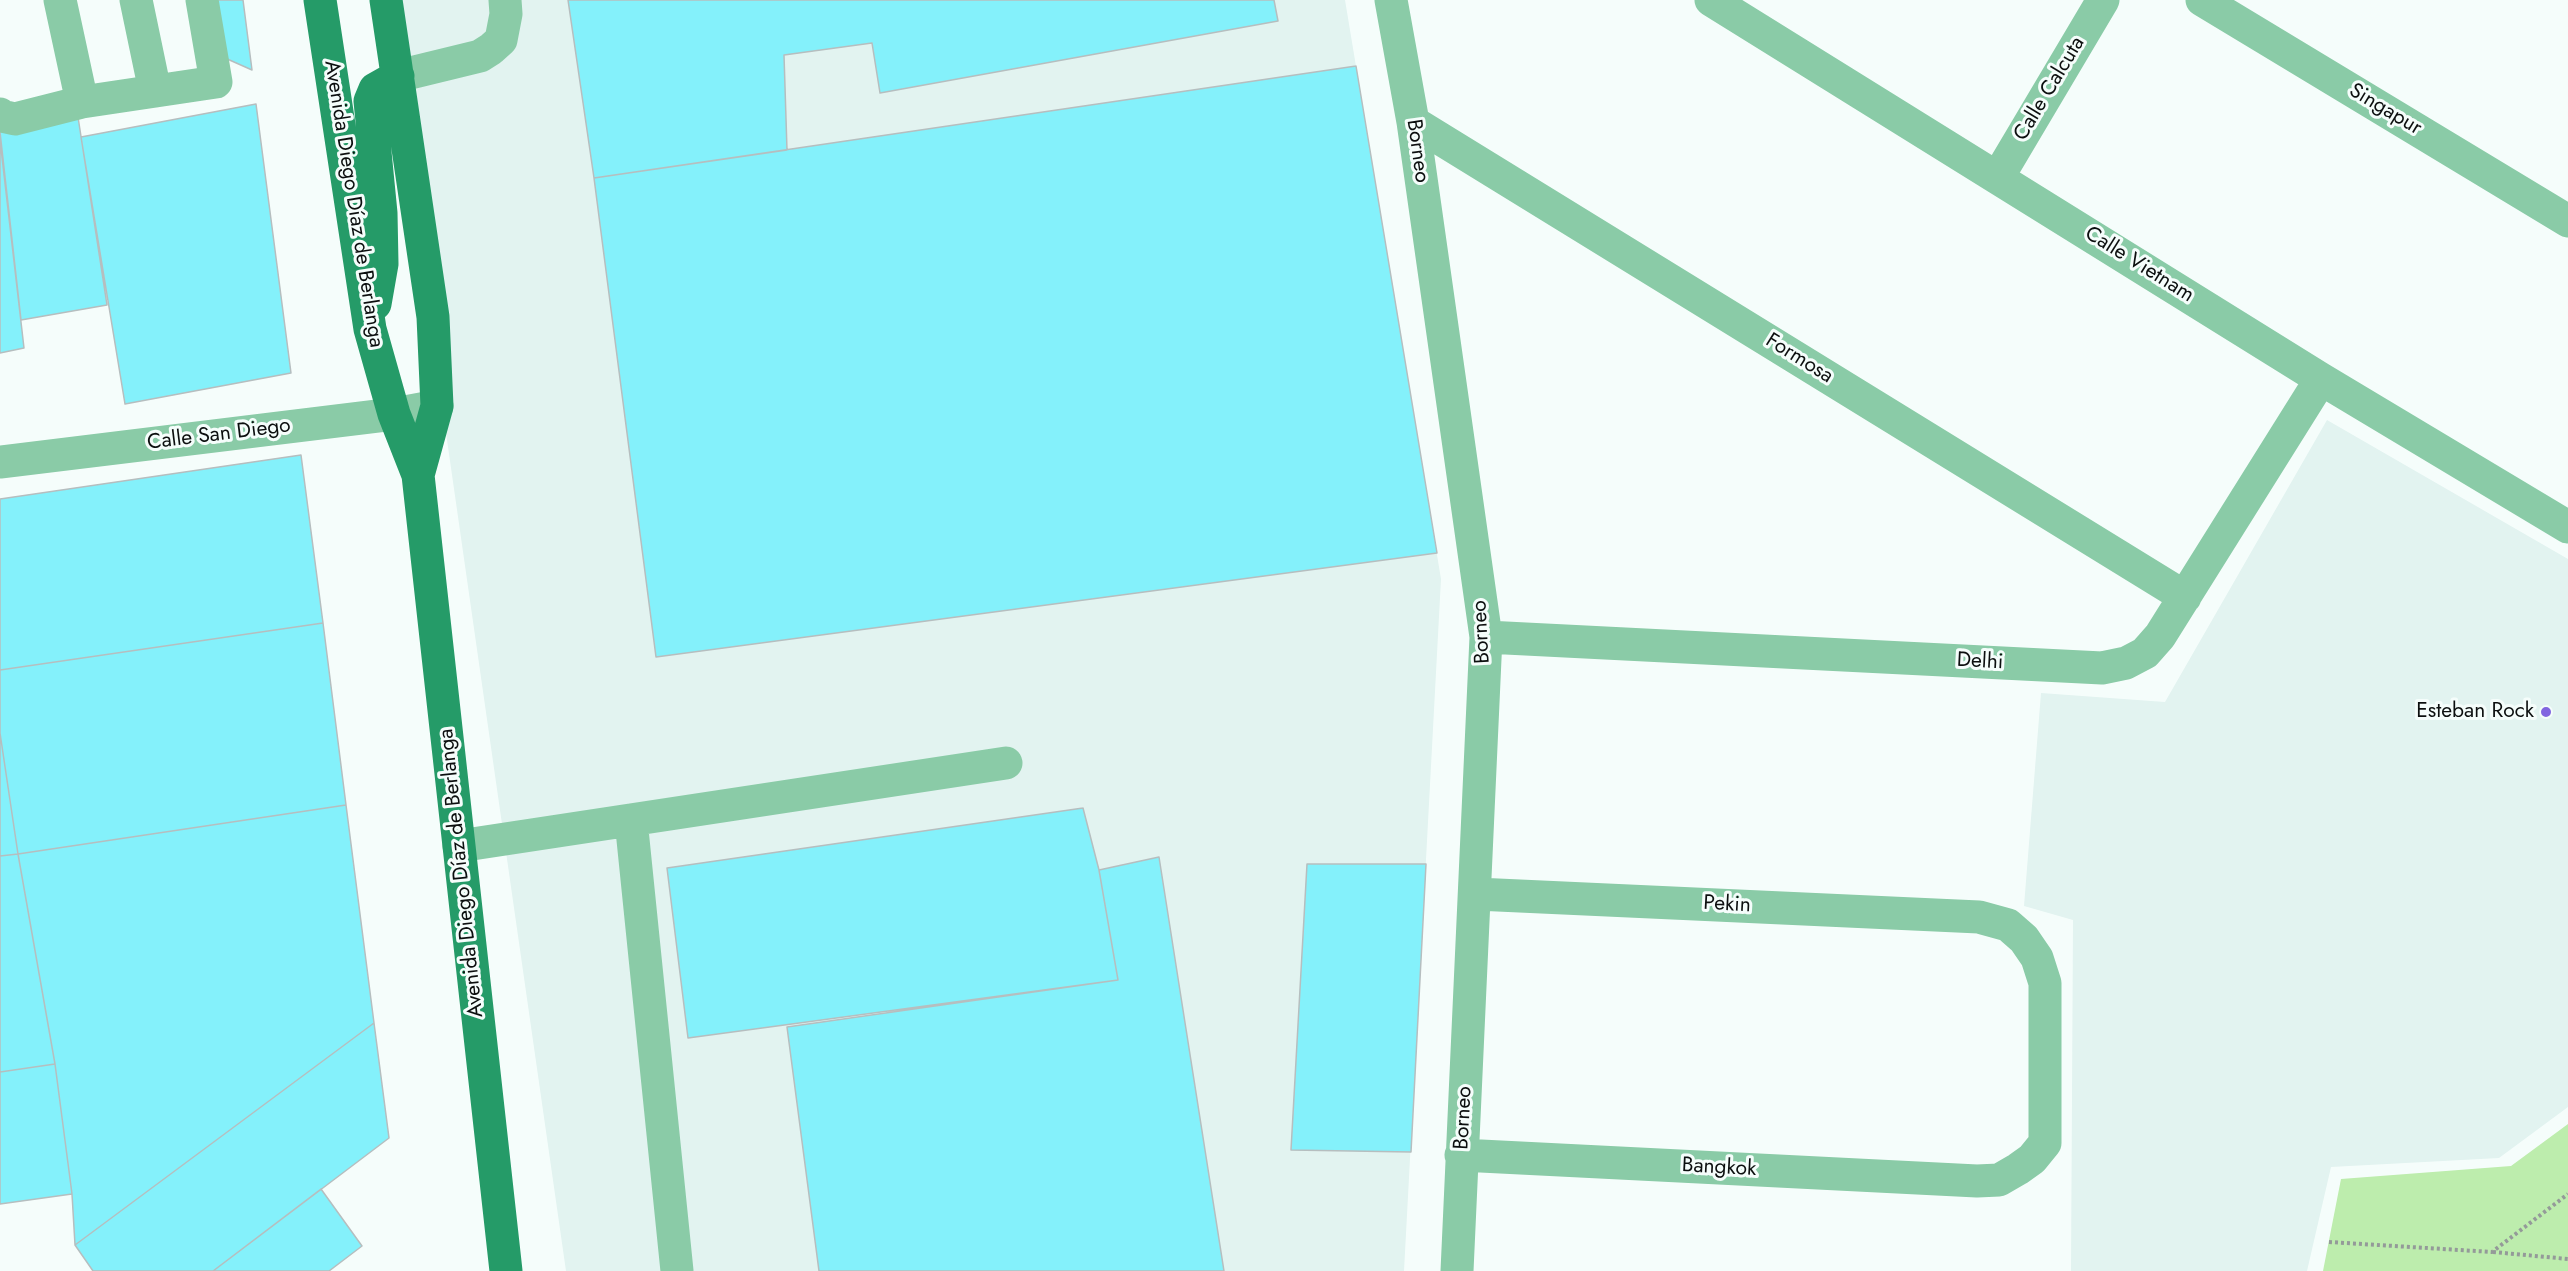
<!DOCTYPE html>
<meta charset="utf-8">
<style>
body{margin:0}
canvas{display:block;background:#f5fdfb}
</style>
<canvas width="2568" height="1271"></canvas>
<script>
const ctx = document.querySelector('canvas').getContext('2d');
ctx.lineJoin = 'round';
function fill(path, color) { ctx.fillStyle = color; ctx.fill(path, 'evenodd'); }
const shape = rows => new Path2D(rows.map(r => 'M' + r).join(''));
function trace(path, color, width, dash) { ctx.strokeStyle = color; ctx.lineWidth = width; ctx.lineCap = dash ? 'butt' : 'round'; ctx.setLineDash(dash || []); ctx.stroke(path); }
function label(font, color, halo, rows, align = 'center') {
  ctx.font = font + ' Jost,sans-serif'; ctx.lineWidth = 6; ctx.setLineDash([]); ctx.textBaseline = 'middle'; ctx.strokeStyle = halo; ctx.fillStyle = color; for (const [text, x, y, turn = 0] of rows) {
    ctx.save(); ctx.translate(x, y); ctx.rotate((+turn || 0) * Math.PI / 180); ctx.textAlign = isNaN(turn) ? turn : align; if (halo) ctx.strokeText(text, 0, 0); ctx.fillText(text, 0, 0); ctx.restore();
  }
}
const built = shape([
 [384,0,1345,0,1441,579,1404,1271,566,1271],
 [2327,420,2568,559,2568,1107,2499,1158,2331,1167,2307,1271,2071,1271,2073,920,2024,906,2041,693,2165,702]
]);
const green = shape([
 [2568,1124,2568,1271,2323,1271,2341,1179,2511,1166]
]);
const building = shape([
 [217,0,243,0,252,70,225,58,217,0],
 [568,0,1274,0,1278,21,880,93,872,43,784,55,787,150,594,178,568,0],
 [1356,66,1437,553,656,657,594,178,1356,66],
 [256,104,291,373,125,404,81,137,256,104],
 [78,117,107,305,21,320,0,132,78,117],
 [0,140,24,348,0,353,0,140],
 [301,455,323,623,0,670,0,499,301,455],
 [323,623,346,805,18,854,0,733,0,670,323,623],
 [0,733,18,854,0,856,0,733],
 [346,805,374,1023,75,1245,72,1194,55,1064,18,854,346,805],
 [1083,808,1099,870,1118,980,688,1038,667,868,1083,808],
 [18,854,55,1064,0,1072,0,856,18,854],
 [1159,857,1224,1271,819,1271,787,1027,1118,980,1099,870,1159,857],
 [1307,864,1426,864,1411,1152,1291,1150,1307,864],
 [374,1023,389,1138,213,1271,93,1271,75,1245,374,1023],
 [55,1064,72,1194,0,1204,0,1072,55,1064],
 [321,1189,362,1246,329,1271,213,1271,321,1189]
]);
const path = shape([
 [2329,1242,2492,1252,2568,1194],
 [2493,1252,2568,1259]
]);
const minor = shape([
 [60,0,82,102],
 [136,0,155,91],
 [1391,0,1413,122,1486,637,1457,1271],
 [1711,0,2321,379,2568,527],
 [2202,0,2568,221],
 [398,76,480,56,491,49,501,40,506,14,505,0],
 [0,114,2,116,15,119,82,102,216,82,202,0],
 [1413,122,2185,597],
 [1998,177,2103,0],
 [0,462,394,414,437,406],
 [1486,637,2102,668,2126,663,2145,653,2160,636,2321,379],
 [631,820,677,1271],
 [459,846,1006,763],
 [1461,1155,1977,1181,1999,1180,2018,1169,2032,1159,2045,1143,2045,983,2037,958,2024,939,2008,925,1979,917,1476,894]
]);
const major = shape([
 [320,0,370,329,394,414,418,475,506,1271],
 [386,0,433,317,437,406,418,475],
 [375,304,382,264,381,213,370,101,375,89,398,76]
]);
const markers = [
 [2546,712,6,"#8165e0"]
];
const streetNames = [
 ["Calle Calcuta",2050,89,-59],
 ["Singapur",2385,110,31],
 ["Borneo",1417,151,82],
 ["Avenida Diego Díaz de Berlanga",353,204,81],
 ["Calle Vietnam",2139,265,32],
 ["Formosa",1799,359,32],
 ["Calle San Diego",219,435,-7],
 ["Borneo",1482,632,-93],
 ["Delhi",1980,662,3],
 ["Avenida Diego Díaz de Berlanga",462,873,-96],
 ["Pekin",1727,905,3],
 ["Borneo",1464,1118,-87],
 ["Bangkok",1719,1168,3]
];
const poiNames = [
 ["Esteban Rock",2534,712]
];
fill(built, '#e2f3f0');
fill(green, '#bdedad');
fill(building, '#84f1fb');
trace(building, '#b6bebf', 1.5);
trace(path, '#949a99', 4, [3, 3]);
trace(minor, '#8acba7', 33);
trace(major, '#259b68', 33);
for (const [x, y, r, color] of markers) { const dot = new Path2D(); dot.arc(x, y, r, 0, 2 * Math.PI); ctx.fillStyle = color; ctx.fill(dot); trace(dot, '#f5fdfb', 2); }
label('21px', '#0c0f0f', '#f5fdfb', streetNames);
label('21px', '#0c0f0f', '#f5fdfb', poiNames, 'right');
</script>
